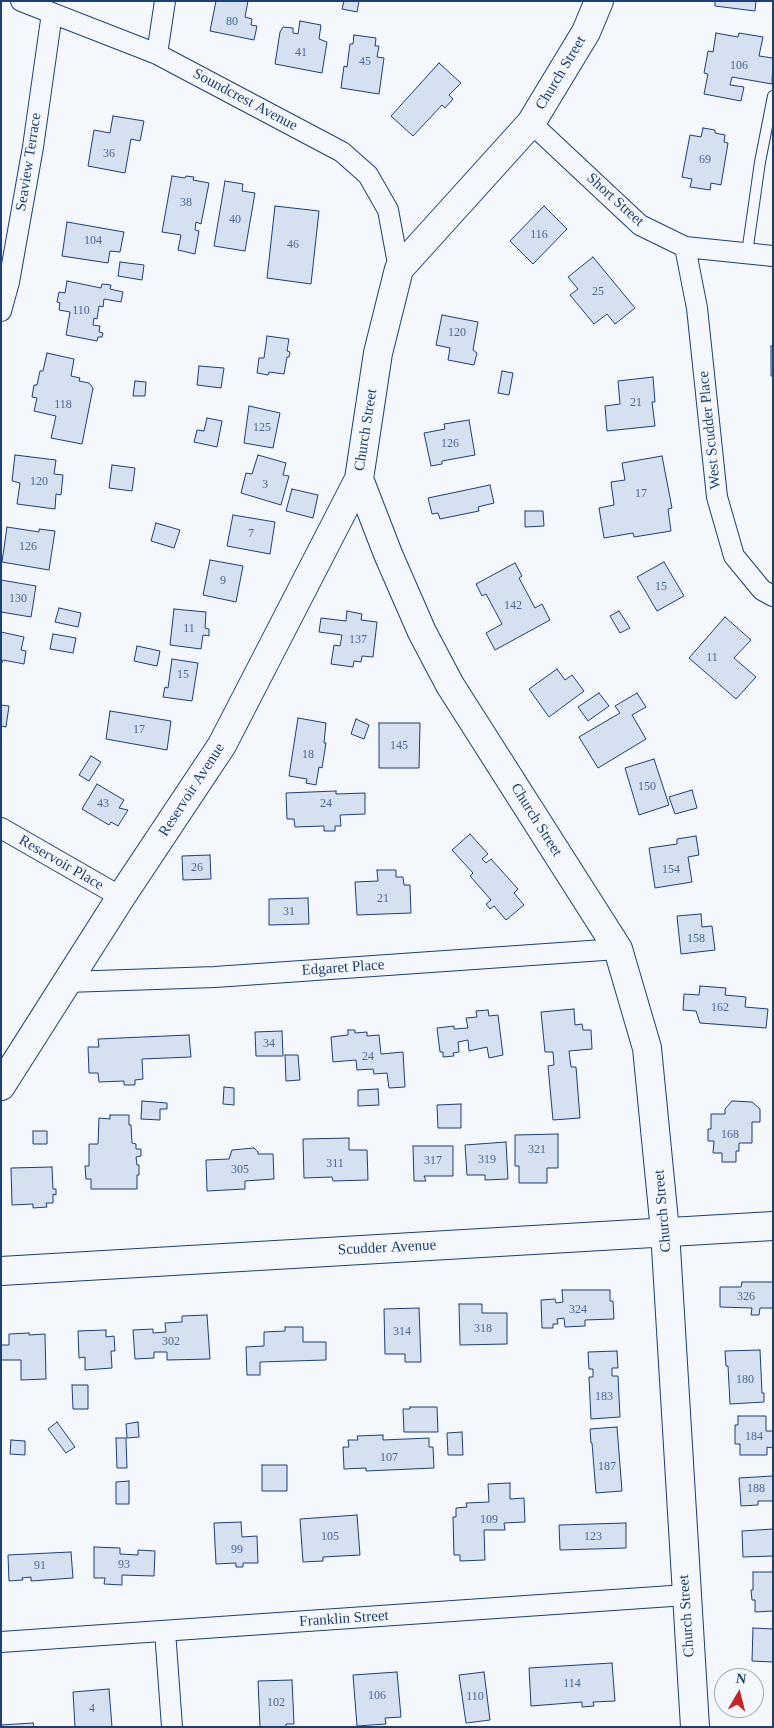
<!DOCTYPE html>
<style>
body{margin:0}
#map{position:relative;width:774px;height:1728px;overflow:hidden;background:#f4f7fb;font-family:Georgia,serif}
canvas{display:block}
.frame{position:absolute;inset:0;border:2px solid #1d3f73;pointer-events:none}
.north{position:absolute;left:714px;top:1668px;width:50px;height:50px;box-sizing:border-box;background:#f4f7fb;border:1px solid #9eadc5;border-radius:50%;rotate:8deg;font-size:14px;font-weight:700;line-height:20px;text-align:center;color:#1d3f73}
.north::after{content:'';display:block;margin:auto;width:18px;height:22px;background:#c62828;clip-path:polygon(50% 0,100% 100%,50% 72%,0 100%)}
</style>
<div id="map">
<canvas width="774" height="1728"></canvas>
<div class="frame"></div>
<div class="north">N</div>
</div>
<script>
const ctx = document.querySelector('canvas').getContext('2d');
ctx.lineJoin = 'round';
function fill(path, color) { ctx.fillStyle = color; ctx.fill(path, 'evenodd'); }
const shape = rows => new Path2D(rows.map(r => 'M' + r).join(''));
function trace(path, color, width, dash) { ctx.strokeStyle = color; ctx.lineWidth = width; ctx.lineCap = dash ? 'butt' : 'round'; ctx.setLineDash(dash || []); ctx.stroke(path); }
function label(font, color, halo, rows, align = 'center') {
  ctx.font = font + ' Georgia,serif'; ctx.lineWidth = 4; ctx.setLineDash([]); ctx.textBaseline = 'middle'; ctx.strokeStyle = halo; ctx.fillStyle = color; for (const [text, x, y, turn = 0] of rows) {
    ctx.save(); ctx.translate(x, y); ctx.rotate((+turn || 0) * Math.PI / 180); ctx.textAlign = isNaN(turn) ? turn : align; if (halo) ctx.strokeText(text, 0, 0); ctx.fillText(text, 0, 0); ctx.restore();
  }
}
const building = shape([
 [216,1,248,1,245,17,252,19,251,25,257,26,254,40,210,31,216,1],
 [344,1,359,1,357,12,342,9,344,1],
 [715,1,756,1,755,11,715,6,715,1],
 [300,21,321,25,319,39,327,42,322,73,275,64,280,32,283,27,293,28,293,33,298,34,300,21],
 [716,33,738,37,739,33,763,37,759,56,773,58,772,84,732,77,730,85,744,87,741,101,704,94,708,74,704,73,708,51,713,52,716,33],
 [354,35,376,38,375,46,379,46,377,57,384,58,379,94,341,88,344,66,347,67,350,44,353,44,354,35],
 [439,63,461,83,449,95,453,99,445,108,442,105,413,136,391,116,439,63],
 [113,116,144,121,140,141,131,139,125,173,88,166,94,130,110,133,113,116],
 [703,128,715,130,715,133,725,135,724,142,728,143,721,185,711,183,710,190,690,187,692,179,682,177,690,135,701,137,703,128],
 [172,176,185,178,186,176,194,177,193,180,209,183,201,224,196,222,195,230,199,231,195,254,178,250,181,235,162,232,172,176],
 [225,181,243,184,242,191,255,193,245,251,214,246,225,181],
 [275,206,319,211,311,284,267,278,275,206],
 [544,206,567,229,533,264,510,241,544,206],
 [67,222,124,232,120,252,110,251,108,263,62,256,67,222],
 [593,257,635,308,615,324,607,314,594,324,570,295,578,289,568,277,593,257],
 [120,262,144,265,142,280,118,276,120,262],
 [67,281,101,288,102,284,111,285,110,289,123,292,121,302,104,299,103,307,99,306,97,319,94,318,93,325,100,326,99,332,103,333,102,337,98,337,97,341,66,335,70,312,59,310,60,303,57,302,59,292,65,293,67,281],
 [442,315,478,322,473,350,477,353,474,365,448,360,450,348,436,345,442,315],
 [267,336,289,339,287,351,290,352,289,357,287,357,284,374,269,372,268,375,257,373,259,358,264,358,267,336],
 [771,346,773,346,773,376,771,376,771,346],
 [47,353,74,359,71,376,80,378,79,381,89,383,93,388,82,444,51,438,56,416,34,411,37,398,32,397,34,385,37,385,40,371,43,371,47,353],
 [199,366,224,368,221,388,197,385,199,366],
 [502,371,513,373,509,395,498,393,502,371],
 [653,377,655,402,652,402,655,426,607,431,605,406,620,404,618,381,653,377],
 [135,381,146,382,145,396,133,396,135,381],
 [249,406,280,413,273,448,244,443,249,406],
 [207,418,222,421,217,447,194,442,197,430,204,431,207,418],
 [469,420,475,455,442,461,442,464,431,466,424,433,445,429,444,424,469,420],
 [15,455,56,460,54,474,63,475,61,495,56,494,55,509,17,504,20,483,12,481,15,455],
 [258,455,286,463,283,475,289,476,281,505,241,493,246,473,252,474,258,455],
 [662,456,672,508,668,509,671,531,634,537,633,533,604,538,599,508,614,505,611,482,625,480,622,463,662,456],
 [112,465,135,468,132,491,109,488,112,465],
 [490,485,494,503,478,507,479,511,440,519,438,513,432,514,428,498,490,485],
 [292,489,318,495,313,518,286,511,292,489],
 [525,511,543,511,544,526,525,527,525,511],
 [233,515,275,522,270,554,227,546,233,515],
 [156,523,180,530,174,548,151,541,156,523],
 [7,527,39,532,39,529,55,531,49,570,2,562,7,527],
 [210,560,243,566,236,602,203,595,210,560],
 [664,562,684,596,657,611,637,577,664,562],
 [515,563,522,576,519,578,535,608,542,604,550,620,495,650,486,633,502,624,486,594,482,596,476,584,515,563],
 [1,580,36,586,31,617,1,612,1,580],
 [59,608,81,613,78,627,55,622,59,608],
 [174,609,206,612,205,628,209,629,209,636,203,635,201,649,170,645,174,609],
 [347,611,362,614,361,620,377,622,373,657,362,656,361,662,354,661,353,667,331,664,334,645,340,646,342,635,319,632,321,618,346,621,347,611],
 [619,611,630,628,620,633,610,616,619,611],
 [725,617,751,640,734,658,756,677,736,699,689,658,725,617],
 [1,632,24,637,21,650,26,651,24,664,3,660,1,665,1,632],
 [53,634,76,638,73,653,50,649,53,634],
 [137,646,160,651,157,666,134,661,137,646],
 [172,659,198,663,192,701,163,697,165,687,168,688,172,659],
 [557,669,565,680,572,675,584,691,549,717,529,689,557,669],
 [599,693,609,706,588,721,578,707,599,693],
 [637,693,646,707,632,715,646,739,598,768,579,737,620,713,615,706,637,693],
 [1,705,9,706,6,727,1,726,1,705],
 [110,711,171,721,167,750,106,739,110,711],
 [298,718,326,723,324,743,326,743,322,768,319,767,316,785,306,783,307,779,289,776,298,718],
 [356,719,369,725,364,739,351,734,356,719],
 [379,723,420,723,419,768,379,768,379,723],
 [91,756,101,762,89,781,79,775,91,756],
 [654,759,669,805,639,815,625,768,654,759],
 [97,784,124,800,119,808,128,810,118,826,111,822,109,825,82,809,97,784],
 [692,790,697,808,675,814,669,797,692,790],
 [336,791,336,794,365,793,365,814,340,815,341,826,335,826,335,831,324,831,324,826,295,827,294,819,287,819,286,793,336,791],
 [470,834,488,854,482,859,486,863,491,859,518,889,514,893,524,905,506,920,494,906,490,909,486,904,491,900,470,876,473,873,452,850,470,834],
 [696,836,699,855,688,857,692,882,655,888,649,848,677,844,677,839,696,836],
 [210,855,211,879,183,880,182,856,210,855],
 [377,870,396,870,396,877,403,877,404,885,410,885,411,913,357,915,355,882,378,881,377,870],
 [308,898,309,924,269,925,269,899,308,898],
 [701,914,702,927,712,926,715,950,681,954,677,916,701,914],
 [700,986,726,988,725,995,746,997,745,1007,768,1009,766,1028,700,1023,696,1011,683,1010,684,994,699,995,700,986],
 [574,1009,575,1025,582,1024,583,1030,591,1030,592,1049,569,1051,571,1067,576,1067,580,1118,553,1120,548,1066,554,1065,553,1052,545,1052,541,1012,574,1009],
 [488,1010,489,1016,498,1015,503,1055,489,1058,487,1047,469,1051,468,1040,458,1042,459,1052,453,1053,454,1056,443,1057,443,1052,440,1052,437,1028,454,1026,454,1029,468,1028,466,1018,477,1017,476,1011,488,1010],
 [348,1030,355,1030,355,1033,367,1032,367,1036,379,1035,381,1054,403,1052,405,1087,389,1088,387,1073,374,1074,373,1069,357,1070,356,1060,333,1062,331,1037,348,1035,348,1030],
 [282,1031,283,1056,256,1056,255,1032,282,1031],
 [189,1035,191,1057,142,1059,143,1079,135,1080,135,1085,124,1085,124,1081,99,1082,98,1073,89,1073,88,1047,99,1047,98,1039,189,1035],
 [285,1055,298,1055,300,1080,286,1081,285,1055],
 [224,1087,234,1088,234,1105,223,1104,224,1087],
 [378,1089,379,1105,358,1106,358,1090,378,1089],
 [142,1101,167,1103,167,1109,160,1109,160,1120,141,1119,142,1101],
 [732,1101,752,1102,760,1109,760,1122,752,1122,752,1143,739,1143,739,1151,736,1151,736,1162,722,1162,722,1153,713,1153,714,1141,708,1141,708,1129,711,1129,711,1114,725,1114,725,1109,732,1101],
 [461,1104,461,1128,438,1128,437,1105,461,1104],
 [110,1115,129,1115,129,1125,131,1125,132,1143,136,1144,136,1149,141,1149,141,1156,136,1157,137,1165,139,1165,139,1175,137,1175,137,1189,91,1189,91,1179,86,1179,85,1166,89,1166,89,1144,98,1144,99,1118,110,1119,110,1115],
 [33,1131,47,1131,47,1144,33,1144,33,1131],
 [558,1134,558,1168,547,1168,547,1183,519,1183,519,1166,515,1166,515,1135,558,1134],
 [349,1138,349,1150,367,1150,368,1180,333,1181,332,1177,304,1178,303,1139,349,1138],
 [506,1142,508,1179,485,1180,485,1175,467,1175,465,1145,506,1142],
 [413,1146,453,1146,453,1176,424,1176,426,1181,414,1181,413,1146],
 [254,1148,258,1152,258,1154,273,1154,274,1179,245,1181,245,1189,207,1191,206,1160,229,1159,232,1150,254,1148],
 [52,1167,53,1189,56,1189,56,1195,53,1194,53,1203,46,1203,47,1207,33,1208,33,1204,12,1205,11,1168,52,1167],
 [742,1282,773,1282,773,1308,760,1308,759,1315,751,1315,752,1308,720,1307,720,1287,741,1287,742,1282],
 [562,1290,610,1290,610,1301,613,1301,614,1319,585,1320,585,1326,565,1327,564,1318,557,1319,558,1324,553,1324,553,1328,542,1328,541,1300,555,1299,556,1303,563,1302,562,1290],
 [459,1304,482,1304,482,1313,507,1313,507,1344,460,1345,459,1304],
 [419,1308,421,1362,405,1362,405,1354,385,1354,384,1309,419,1308],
 [207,1315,210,1359,167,1360,167,1352,154,1352,154,1358,135,1359,133,1330,153,1329,153,1333,166,1332,165,1323,182,1322,182,1316,207,1315],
 [285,1327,303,1327,303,1342,326,1342,326,1360,260,1362,260,1375,247,1375,246,1347,264,1346,264,1332,285,1331,285,1327],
 [106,1330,106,1337,114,1336,115,1351,111,1351,112,1368,85,1370,85,1357,79,1358,78,1331,106,1330],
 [29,1333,29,1335,45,1334,46,1379,21,1380,21,1360,1,1360,1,1345,9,1345,9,1334,29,1333],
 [760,1350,762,1393,764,1393,764,1402,730,1404,728,1366,726,1366,725,1351,760,1350],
 [617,1351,618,1368,612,1368,612,1376,618,1376,620,1417,591,1419,589,1377,593,1377,593,1369,589,1369,588,1352,617,1351],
 [72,1385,88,1385,88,1409,73,1409,72,1385],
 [410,1407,437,1407,438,1432,404,1432,403,1409,410,1409,410,1407],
 [738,1416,766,1416,766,1431,773,1431,773,1448,767,1447,767,1455,740,1455,740,1444,735,1444,735,1425,738,1425,738,1416],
 [57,1422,75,1447,66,1453,48,1429,57,1422],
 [138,1422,139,1437,127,1438,126,1424,138,1422],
 [617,1427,622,1491,596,1493,592,1443,591,1443,590,1429,617,1427],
 [462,1432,463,1455,448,1455,447,1433,462,1432],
 [383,1435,383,1440,429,1438,429,1447,433,1447,434,1468,366,1471,366,1468,344,1469,343,1447,349,1447,348,1440,358,1440,357,1436,383,1435],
 [116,1438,126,1438,127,1468,117,1468,116,1438],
 [11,1440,25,1441,25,1455,10,1454,11,1440],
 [262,1465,287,1465,287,1491,262,1491,262,1465],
 [773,1476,773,1501,758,1501,758,1505,741,1506,739,1478,773,1476],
 [129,1481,129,1504,116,1504,116,1482,129,1481],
 [510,1483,510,1499,524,1498,525,1522,504,1523,505,1530,484,1530,485,1560,460,1561,460,1555,454,1555,453,1517,456,1517,456,1508,467,1507,466,1503,489,1502,488,1484,510,1483],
 [357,1515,360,1555,323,1557,323,1561,303,1562,300,1519,357,1515],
 [241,1522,242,1537,257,1536,258,1563,243,1563,243,1567,236,1567,236,1563,216,1564,214,1523,241,1522],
 [626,1523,626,1548,560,1550,559,1525,626,1523],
 [773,1529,773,1556,743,1557,742,1531,773,1529],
 [94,1547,120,1548,120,1554,138,1555,138,1550,155,1551,154,1576,122,1575,122,1585,104,1584,105,1578,94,1578,94,1547],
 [71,1552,73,1578,31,1581,31,1577,22,1578,23,1580,9,1581,8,1555,71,1552],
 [753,1572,773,1572,773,1611,755,1612,755,1600,752,1600,751,1590,753,1590,753,1572],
 [753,1628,773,1629,773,1662,752,1661,753,1628],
 [612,1663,615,1701,593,1702,594,1706,582,1707,582,1702,531,1706,529,1668,612,1663],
 [397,1672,401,1717,385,1718,386,1724,357,1726,353,1675,397,1672],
 [484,1672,490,1720,466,1723,459,1675,484,1672],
 [292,1680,294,1724,286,1724,286,1727,260,1727,258,1681,292,1680],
 [109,1689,112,1727,75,1727,73,1692,109,1689],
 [33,1723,34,1727,1,1727,1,1725,33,1723]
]);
const lane = shape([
 [747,253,760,162,773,96]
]);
const street = shape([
 [21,1,157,54,342,152,368,175,388,210,399,269],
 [157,54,165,1],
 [531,123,640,225,685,247,773,256],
 [685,247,697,308,717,497,734,556,762,590,773,596],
 [1,311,9,282,33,147,52,13],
 [1,828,121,897],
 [67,982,215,977,618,949],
 [165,1631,172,1727],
 [1,1642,686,1595]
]);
const secondary = shape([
 [599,1,586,32,531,123,399,269,378,353,359,479,388,554,422,632,450,685,618,949,647,1048,665,1231,695,1727],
 [1,1086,121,897,222,745,359,479],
 [1,1271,773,1226]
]);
const numberNames = [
 ["80",232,22],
 ["41",301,53],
 ["45",365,62],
 ["106",739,66],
 ["36",109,154],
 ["69",705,160],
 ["38",186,203],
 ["40",235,220],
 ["116",539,235],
 ["104",93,241],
 ["46",293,245],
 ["25",598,292],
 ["110",81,311],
 ["120",457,333],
 ["21",636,403],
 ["118",63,405],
 ["125",262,428],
 ["126",450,444],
 ["120",39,482],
 ["3",265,485],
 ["17",641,494],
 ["7",251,534],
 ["126",28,547],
 ["9",223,581],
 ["15",661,587],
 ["130",18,599],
 ["142",513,606],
 ["11",189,629],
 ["137",358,640],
 ["11",712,658],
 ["15",183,675],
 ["17",139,730],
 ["145",399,746],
 ["18",308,755],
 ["150",647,787],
 ["43",103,804],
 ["24",326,804],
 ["26",197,868],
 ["154",671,870],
 ["21",383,899],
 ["31",289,912],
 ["158",696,939],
 ["162",720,1008],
 ["34",269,1044],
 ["24",368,1057],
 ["168",730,1135],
 ["321",537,1150],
 ["319",487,1160],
 ["317",433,1161],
 ["311",335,1164],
 ["305",240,1170],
 ["326",746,1297],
 ["324",578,1310],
 ["318",483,1329],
 ["314",402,1332],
 ["302",171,1342],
 ["180",745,1380],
 ["183",604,1397],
 ["184",754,1437],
 ["107",389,1458],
 ["187",607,1467],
 ["188",756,1489],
 ["109",489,1520],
 ["105",330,1537],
 ["123",593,1537],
 ["99",237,1550],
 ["93",124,1565],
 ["91",40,1566],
 ["114",572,1684],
 ["106",377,1696],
 ["110",475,1697],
 ["102",276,1703],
 ["4",92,1709]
];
const streetNames = [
 ["Church Street",561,73,-59],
 ["Soundcrest Avenue",245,100,28],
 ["Seaview Terrace",29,162,-81],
 ["Short Street",615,200,42],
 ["Church Street",366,430,-81],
 ["West Scudder Place",710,430,-96],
 ["Reservoir Avenue",192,790,-57],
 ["Church Street",536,820,58],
 ["Reservoir Place",61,863,30],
 ["Edgaret Place",343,968,-4],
 ["Church Street",663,1211,-95],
 ["Scudder Avenue",387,1248,-3],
 ["Church Street",687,1616,-94],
 ["Franklin Street",344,1619,-4]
];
fill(building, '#d5e0f0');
trace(building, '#1d3f73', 1);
trace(lane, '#1d3f73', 12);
trace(street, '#1d3f73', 22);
trace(secondary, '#1d3f73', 30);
trace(lane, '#f4f7fb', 10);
trace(street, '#f4f7fb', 20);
trace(secondary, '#f4f7fb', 28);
label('12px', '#4b6792', null, numberNames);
label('15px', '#1d3f73', '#f4f7fb', streetNames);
</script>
